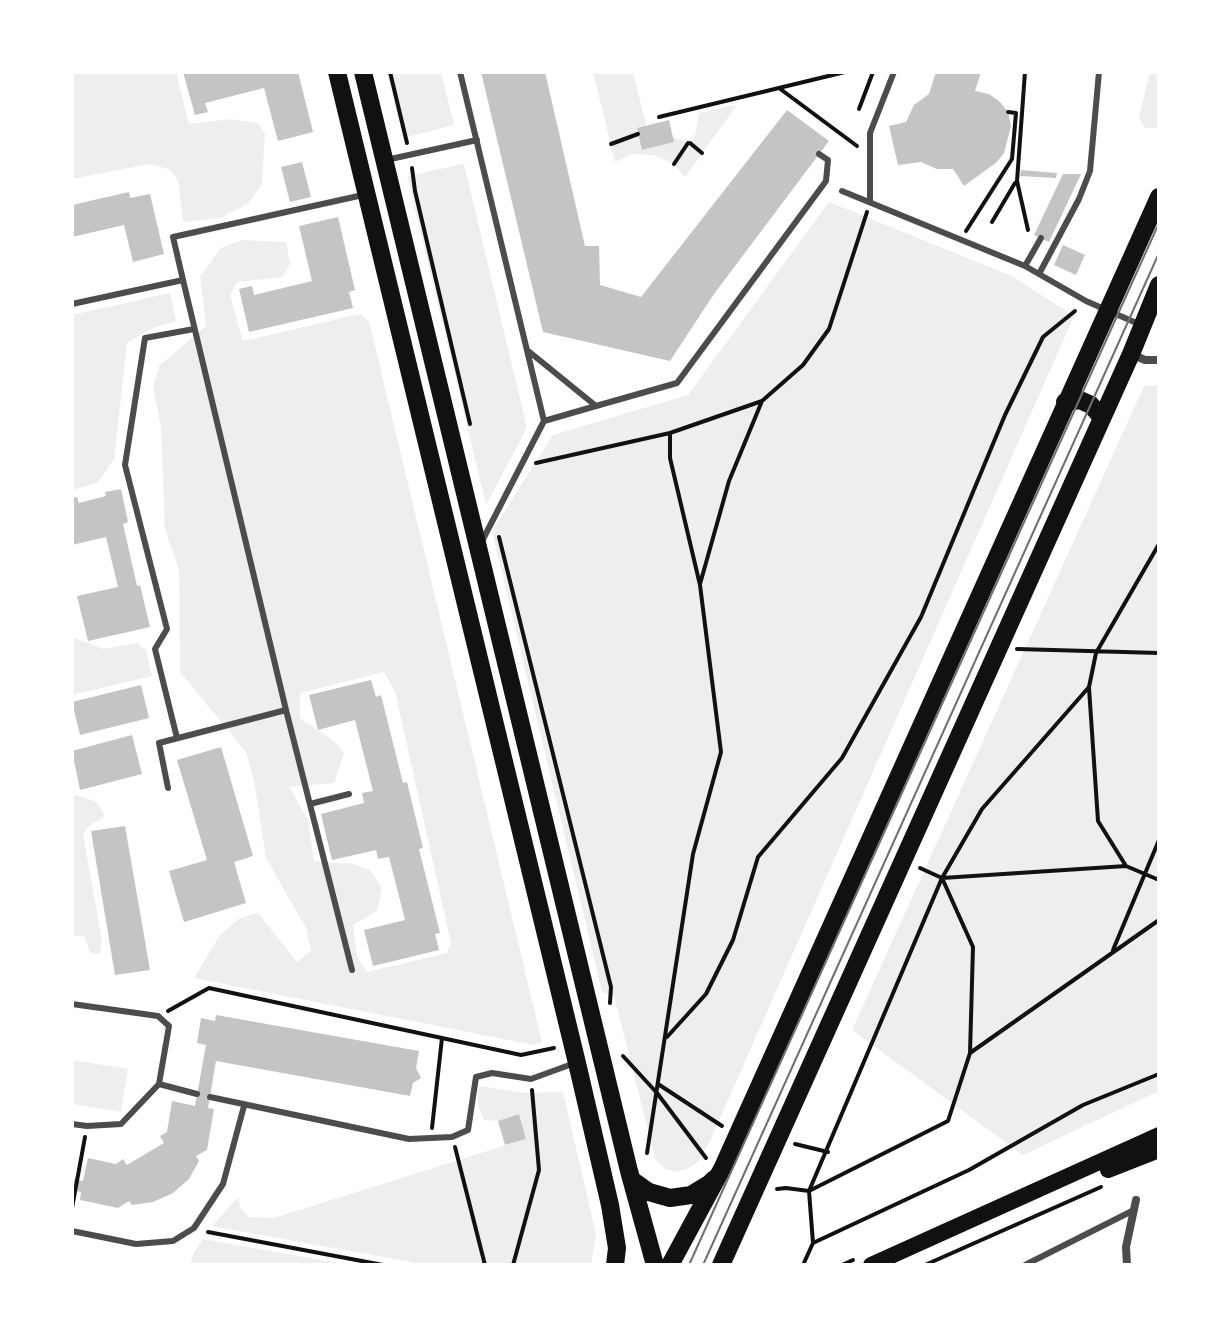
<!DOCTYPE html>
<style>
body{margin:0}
#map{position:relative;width:1231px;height:1337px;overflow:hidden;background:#fff;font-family:Arial,sans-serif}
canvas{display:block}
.frame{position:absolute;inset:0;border:74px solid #fff;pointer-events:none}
</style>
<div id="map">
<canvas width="1231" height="1337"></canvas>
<div class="frame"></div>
</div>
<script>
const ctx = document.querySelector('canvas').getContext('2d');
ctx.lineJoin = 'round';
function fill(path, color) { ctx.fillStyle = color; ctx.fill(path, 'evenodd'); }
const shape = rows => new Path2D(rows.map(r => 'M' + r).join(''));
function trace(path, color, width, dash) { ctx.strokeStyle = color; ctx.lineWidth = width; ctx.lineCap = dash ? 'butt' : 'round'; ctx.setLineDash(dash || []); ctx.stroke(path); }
const green = shape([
 [72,72,176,72,189,124,231,119,258,123,265,134,262,184,248,204,221,218,183,222,178,180,169,169,149,164,72,179],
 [387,72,441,72,454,125,403,138],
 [593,72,633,72,646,125,637,128,643,150,673,142,673,137,690,144,695,136,699,113,737,105,685,177,674,164,653,155,632,154,615,162],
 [1150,72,1159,72,1157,128,1144,128,1139,117],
 [464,164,527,428,486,505,407,176],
 [829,202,1012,276,1074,316,710,1141,699,1161,687,1169,676,1172,665,1169,655,1158,614,996,602,992,492,531,553,435,688,395],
 [242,240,286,242,290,263,283,277,237,282,230,295,243,341,360,314,369,321,542,1042,534,1045,194,978,220,935,240,918,258,913,297,962,311,951,306,928,266,858,254,781,246,752,180,672,179,569,165,530,161,428,153,387,159,366,206,326,200,276,221,248],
 [384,672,395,691,451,943,447,953,367,972,357,956,353,925,377,911,382,888,370,870,354,864,314,861,308,820,289,787,334,783,344,753,334,741,300,718,300,693],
 [170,293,176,321,150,329,127,343,114,460,97,483,72,490,72,315],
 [1159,385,1159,1091,1023,1155,852,1030,1144,386],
 [72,633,74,638,103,649,137,643,146,650,152,676,72,695],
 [72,794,97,802,105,817,91,824,83,834,102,941,100,954,90,953,85,937,72,935],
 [72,1060,128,1069,121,1112,72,1104],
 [479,1086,525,1093,563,1092,596,1234,591,1265,427,1265,212,1226,238,1197,241,1209,249,1217,274,1218,526,1139,519,1114,498,1121,484,1120,477,1102],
 [203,1239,343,1264,343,1265,190,1265,193,1254]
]);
const building = shape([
 [183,72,298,72,313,132,278,141,264,88,205,103,208,112,195,115],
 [481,72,545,72,585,246,599,246,600,285,641,297,787,110,829,141,714,294,670,361,543,332],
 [936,72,981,72,975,91,989,94,1000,102,1008,112,1011,126,1004,153,997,162,964,186,953,169,937,169,921,162,898,165,889,126,906,122,914,105,929,94],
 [669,120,674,142,642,150,637,128],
 [302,162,311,197,290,202,281,167],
 [1021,170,1057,173,1056,178,1020,176],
 [1063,174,1081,174,1049,242,1034,235],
 [129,192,130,198,150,194,164,254,133,262,124,225,72,237,72,205],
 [338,217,355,290,349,292,353,308,249,332,239,289,252,286,254,295,312,281,299,226],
 [1063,245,1085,255,1076,275,1054,265],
 [121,489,128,522,123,524,137,586,140,585,150,627,88,641,77,596,118,587,106,537,72,545,72,498,77,497,79,503,106,496,105,492],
 [371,680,376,697,381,695,403,783,407,782,423,848,419,849,440,933,435,934,439,950,373,966,364,930,405,920,389,857,378,859,376,850,332,860,321,814,364,803,362,793,373,791,355,720,318,730,309,695],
 [141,685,149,718,80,735,72,702],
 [132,735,142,774,80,790,72,751],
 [221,747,253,856,234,862,246,903,184,922,169,871,207,860,177,760],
 [125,826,150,970,115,975,91,831],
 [216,1015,419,1051,416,1068,421,1078,413,1083,410,1096,216,1061,208,1108,214,1109,207,1150,196,1156,199,1161,189,1179,173,1193,153,1202,132,1205,129,1201,118,1208,80,1200,81,1192,72,1190,72,1179,83,1181,88,1158,116,1164,123,1159,127,1165,164,1143,160,1136,167,1132,172,1101,195,1106,206,1045,197,1043,201,1018,215,1021],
 [519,1114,526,1139,505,1145,498,1121]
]);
const path = shape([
 [390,72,407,143],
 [1025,72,1017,181,1028,230],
 [779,88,857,146],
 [859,109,873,72],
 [659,117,845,72],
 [690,143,702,153],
 [611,144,638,134],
 [674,164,688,143],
 [412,168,415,191,470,424],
 [992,222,1015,183],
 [966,231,1012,159,1016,113,1008,112],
 [670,433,762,401,803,365,829,329,867,212],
 [536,463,670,433,670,458,700,585,721,752,693,854,647,1153],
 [499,537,611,987,610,1003],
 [700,584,729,481,762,401],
 [1017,649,1159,653],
 [1089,688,1098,821,1126,866],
 [920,868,942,878],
 [1113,950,1159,840],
 [168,1011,209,988,521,1055,554,1048],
 [667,1037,706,994,733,940,758,857,842,758,921,617,1005,415,1043,337,1075,311],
 [970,1053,973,947,942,878,1126,866,1159,880],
 [623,1056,657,1093,706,1158],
 [658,1084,722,1126],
 [432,1128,442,1038],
 [795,1144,828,1152],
 [455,1147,485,1265],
 [777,1189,786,1188,809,1191,948,1121,970,1053,1159,920],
 [72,1208,85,1137],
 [208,1232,383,1265],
 [813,1243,969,1170,1083,1105,1159,1074],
 [513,1265,539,1170,532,1090],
 [803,1265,813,1243,809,1191,942,878,982,809,1089,687,1096,653,1159,544],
 [842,1265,853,1260],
 [925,1265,1101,1187]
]);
const service = shape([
 [460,72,544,421,481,543],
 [386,160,477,140],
 [842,191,1025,266,1086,301,1141,325],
 [870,202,870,133,894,72],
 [1025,266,1041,238],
 [1039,274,1079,199,1090,171,1099,72],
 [183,280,286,710,352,970],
 [72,304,183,280,173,237,363,195],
 [527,350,596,406,677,383,826,181,828,160,819,154],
 [544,421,596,406],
 [177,738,155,649,167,629,125,465,145,338,194,329],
 [168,788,159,743,286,710],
 [310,804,349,794],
 [72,1004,158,1016,169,1026,159,1084,197,1094],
 [210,1097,409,1139,452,1137,468,1130,476,1077,492,1073,531,1079,575,1063],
 [72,1124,87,1126,121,1124,159,1084],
 [72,1231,136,1244,173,1241,194,1228,223,1184,244,1106],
 [1025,1265,1134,1210]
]);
const minor = shape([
 [1131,354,1145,360,1159,360],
 [1127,1265,1126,1247,1136,1200]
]);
const secondary = shape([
 [1108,1170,1159,1150],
 [871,1265,1159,1135]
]);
const primary = shape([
 [337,72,577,1063,610,1205,617,1248,615,1265],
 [363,72,629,1171,655,1265],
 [1065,402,1080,400,1091,405,1102,418],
 [632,1180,649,1192,670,1198,691,1195,709,1184,714,1179],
 [670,1265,723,1167,1159,197],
 [721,1265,1131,354,1159,285]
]);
const tram = shape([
 [689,1265,1159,223],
 [703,1265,1159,253]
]);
fill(green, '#eee');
fill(building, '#c4c4c4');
trace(path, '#111', 4);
trace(service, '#4c4c4c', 6);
trace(minor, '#4c4c4c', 8);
trace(secondary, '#111', 16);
trace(primary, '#111', 18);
trace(tram, '#707070', 2);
</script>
